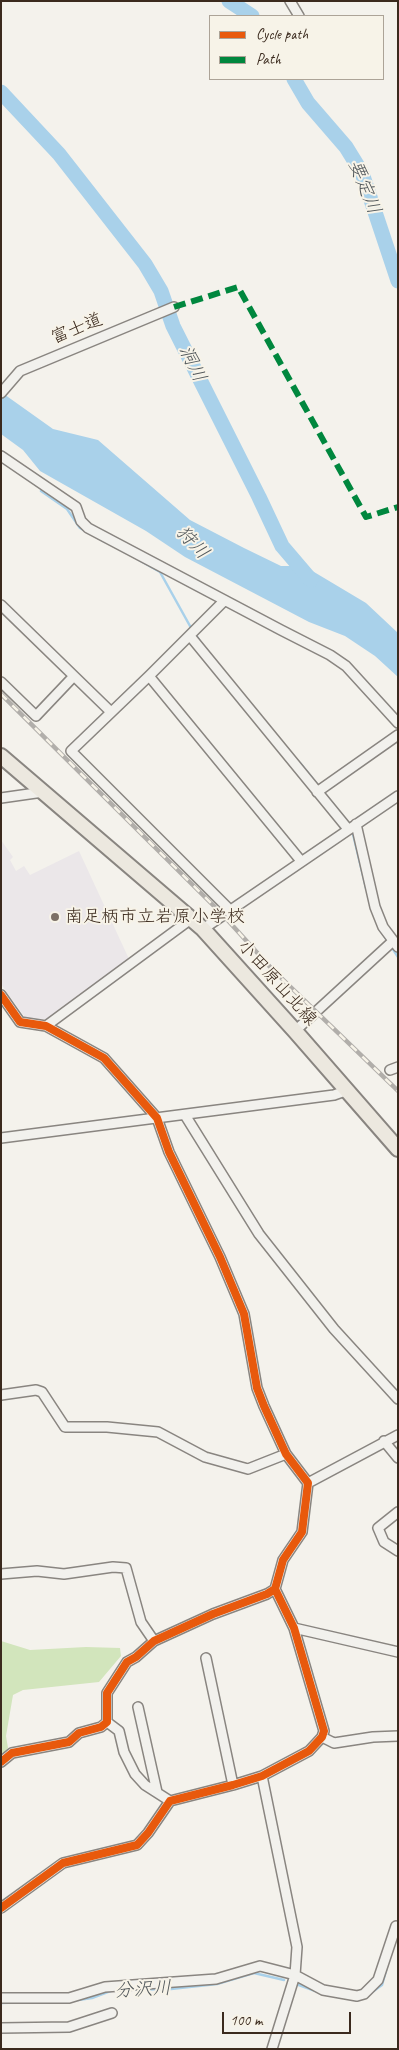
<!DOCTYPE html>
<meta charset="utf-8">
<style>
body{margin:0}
#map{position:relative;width:399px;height:2050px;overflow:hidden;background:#f4f2ec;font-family:Caveat,sans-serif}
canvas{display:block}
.frame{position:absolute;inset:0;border:2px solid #3b2a1e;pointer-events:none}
.legend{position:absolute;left:209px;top:15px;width:175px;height:65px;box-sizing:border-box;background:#f7f3e8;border:1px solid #aca397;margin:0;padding:6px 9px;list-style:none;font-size:15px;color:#3b2a1e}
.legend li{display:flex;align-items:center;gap:10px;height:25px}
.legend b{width:25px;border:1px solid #aca397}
.scale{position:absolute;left:222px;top:2012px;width:129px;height:22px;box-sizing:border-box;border:2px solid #3b2a1e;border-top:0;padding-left:6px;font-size:15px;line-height:18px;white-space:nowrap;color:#3b2a1e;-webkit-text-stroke:4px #f7f3e8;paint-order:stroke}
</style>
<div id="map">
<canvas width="399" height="2050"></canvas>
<div class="frame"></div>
<ul class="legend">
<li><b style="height:6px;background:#e8590c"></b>Cycle path</li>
<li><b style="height:6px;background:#00873e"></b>Path</li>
</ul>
<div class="scale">100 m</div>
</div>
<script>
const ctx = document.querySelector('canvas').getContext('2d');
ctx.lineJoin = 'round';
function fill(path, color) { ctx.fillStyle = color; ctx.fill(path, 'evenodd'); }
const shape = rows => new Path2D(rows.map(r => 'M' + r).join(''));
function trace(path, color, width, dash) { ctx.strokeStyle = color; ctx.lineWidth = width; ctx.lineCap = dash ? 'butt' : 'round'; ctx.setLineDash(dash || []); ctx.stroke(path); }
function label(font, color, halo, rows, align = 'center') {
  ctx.font = font + ' Caveat,"Klee One",sans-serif'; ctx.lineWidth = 4; ctx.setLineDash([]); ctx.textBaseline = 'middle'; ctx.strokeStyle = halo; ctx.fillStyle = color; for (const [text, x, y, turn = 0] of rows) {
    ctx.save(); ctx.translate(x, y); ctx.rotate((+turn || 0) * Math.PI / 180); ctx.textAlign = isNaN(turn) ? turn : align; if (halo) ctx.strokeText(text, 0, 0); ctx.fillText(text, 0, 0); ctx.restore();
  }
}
const built = shape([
 [1,840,13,857,10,860,16,871,24,866,30,875,79,851,129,959,46,1020,28,1019,24,1016,1,984]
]);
const green = shape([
 [1,1641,30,1650,86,1647,120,1648,121,1656,99,1682,23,1690,13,1695,6,1736,8,1748,1,1757]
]);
const water = shape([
 [1,392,53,429,98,440,190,520,244,548,281,566,304,566,366,603,398,633,398,677,375,656,345,636,309,622,185,557,146,531,40,471,23,450,1,434]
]);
const stream = shape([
 [41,491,67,509,80,528,105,542],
 [132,556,160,572,190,626,201,643],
 [300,763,350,825],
 [352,830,366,888],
 [381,931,398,957],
 [296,1984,321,1993],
 [121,1990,171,1989,217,1984,254,1973,284,1980],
 [368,1995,382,1985,389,1960],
 [333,1996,345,1998],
 [78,2000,92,1998,113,1990],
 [1,2003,30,2002]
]);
const river = shape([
 [229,1,252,16],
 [294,79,308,103,346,147,362,173,398,281],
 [1,92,59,154,145,264,161,291,173,326,259,497,282,546,311,580]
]);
const minor = shape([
 [290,1,299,16],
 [1,393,20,371,174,307],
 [1,456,76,507,81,521,88,528,281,630,330,655,346,666,398,723],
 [224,601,149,676,71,751,230,910],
 [1,605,111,712],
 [190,636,348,829],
 [149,676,301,861],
 [1,682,36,716,74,676],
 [317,792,398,735],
 [1,798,43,792],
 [356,824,375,907,383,927,398,947],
 [203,929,398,796],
 [1,995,20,1022,46,1026,104,1058,157,1118,169,1152,220,1257,244,1314,257,1388,264,1406,286,1454,308,1483,302,1532,283,1560,275,1589,267,1594,213,1614,154,1641,136,1657,127,1662,107,1693,107,1722,101,1727,79,1733,69,1742,12,1753,1,1762],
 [46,1026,191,919],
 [295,1031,393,941],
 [390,1070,398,1067],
 [185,1115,259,1234,334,1329,398,1399],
 [1,1138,334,1095,348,1090],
 [1,1395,36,1390,42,1392,65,1427,107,1427,158,1432,205,1457,248,1469,286,1454],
 [384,1441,398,1458],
 [308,1483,398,1435],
 [398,1512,378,1528,384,1542,398,1551],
 [1,1574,37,1571,64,1574,113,1567,126,1568,141,1622,154,1641],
 [294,1628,398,1652],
 [206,1658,233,1785],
 [138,1707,157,1792],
 [107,1722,119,1731,124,1752,135,1774,145,1785,170,1801],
 [322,1737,334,1743,373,1737,398,1736],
 [262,1776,297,1947,295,1975,272,2049],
 [1,1908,63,1863,137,1845,148,1833,170,1801,233,1785,262,1776,309,1751,322,1737,324,1731,294,1628,275,1589],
 [1,1998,69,1998,105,1987,216,1979,260,1966,295,1975,323,1990,357,1996,364,1994,378,1980,396,1926],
 [1,2028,69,2027,112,2013]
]);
const primary = shape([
 [1,756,203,929,295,1031,398,1149]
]);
const rail = shape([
 [1,694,223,915,271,968,398,1091]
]);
const quiet = shape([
 [174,307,238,287,366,517,398,507]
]);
const cycleway = shape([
 [1,995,20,1022,46,1026,104,1058,157,1118,169,1152,220,1257,244,1314,257,1388,264,1406,286,1454,308,1483,302,1532,283,1560,275,1589,267,1594,213,1614,154,1641,136,1657,127,1662,107,1693,107,1722,101,1727,79,1733,69,1742,12,1753,1,1762],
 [1,1908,63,1863,137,1845,148,1833,170,1801,233,1785,262,1776,309,1751,322,1737,324,1731,294,1628,275,1589]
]);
const markers = [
 [55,917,5,"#7c7066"]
];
const streetNames = [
 ["富士道",77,329,-22],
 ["小田原山北線",277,983,48]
];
const poiNames = [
 ["南足柄市立岩原小学校",65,917]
];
const waterNames = [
 ["要定川",364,187,68],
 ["洞川",192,364,64],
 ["狩川",192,543,46],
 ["分沢川",143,1990,-3]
];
fill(built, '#ebe7e9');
fill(green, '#d2e5bc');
fill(water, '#a9d1ea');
trace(stream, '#a9d1ea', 2.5);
trace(river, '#a9d1ea', 15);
trace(minor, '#898580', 12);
trace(primary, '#898580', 18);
trace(minor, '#f2f1ed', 9);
trace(primary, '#ece8df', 14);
trace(rail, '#b1aeaa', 4.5);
trace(rail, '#f7f3e8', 2.5, [8]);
trace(quiet, '#00873e', 6, [12, 6]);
trace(cycleway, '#e8590c', 8);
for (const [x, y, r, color] of markers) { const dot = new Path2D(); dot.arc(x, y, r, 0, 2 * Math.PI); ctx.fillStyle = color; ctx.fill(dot); trace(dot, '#f7f3e8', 2); }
label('18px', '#3b2a1e', '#f7f3e8', streetNames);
label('18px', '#3b2a1e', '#f7f3e8', poiNames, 'left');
label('italic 19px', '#52585b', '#f7f3e8', waterNames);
</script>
